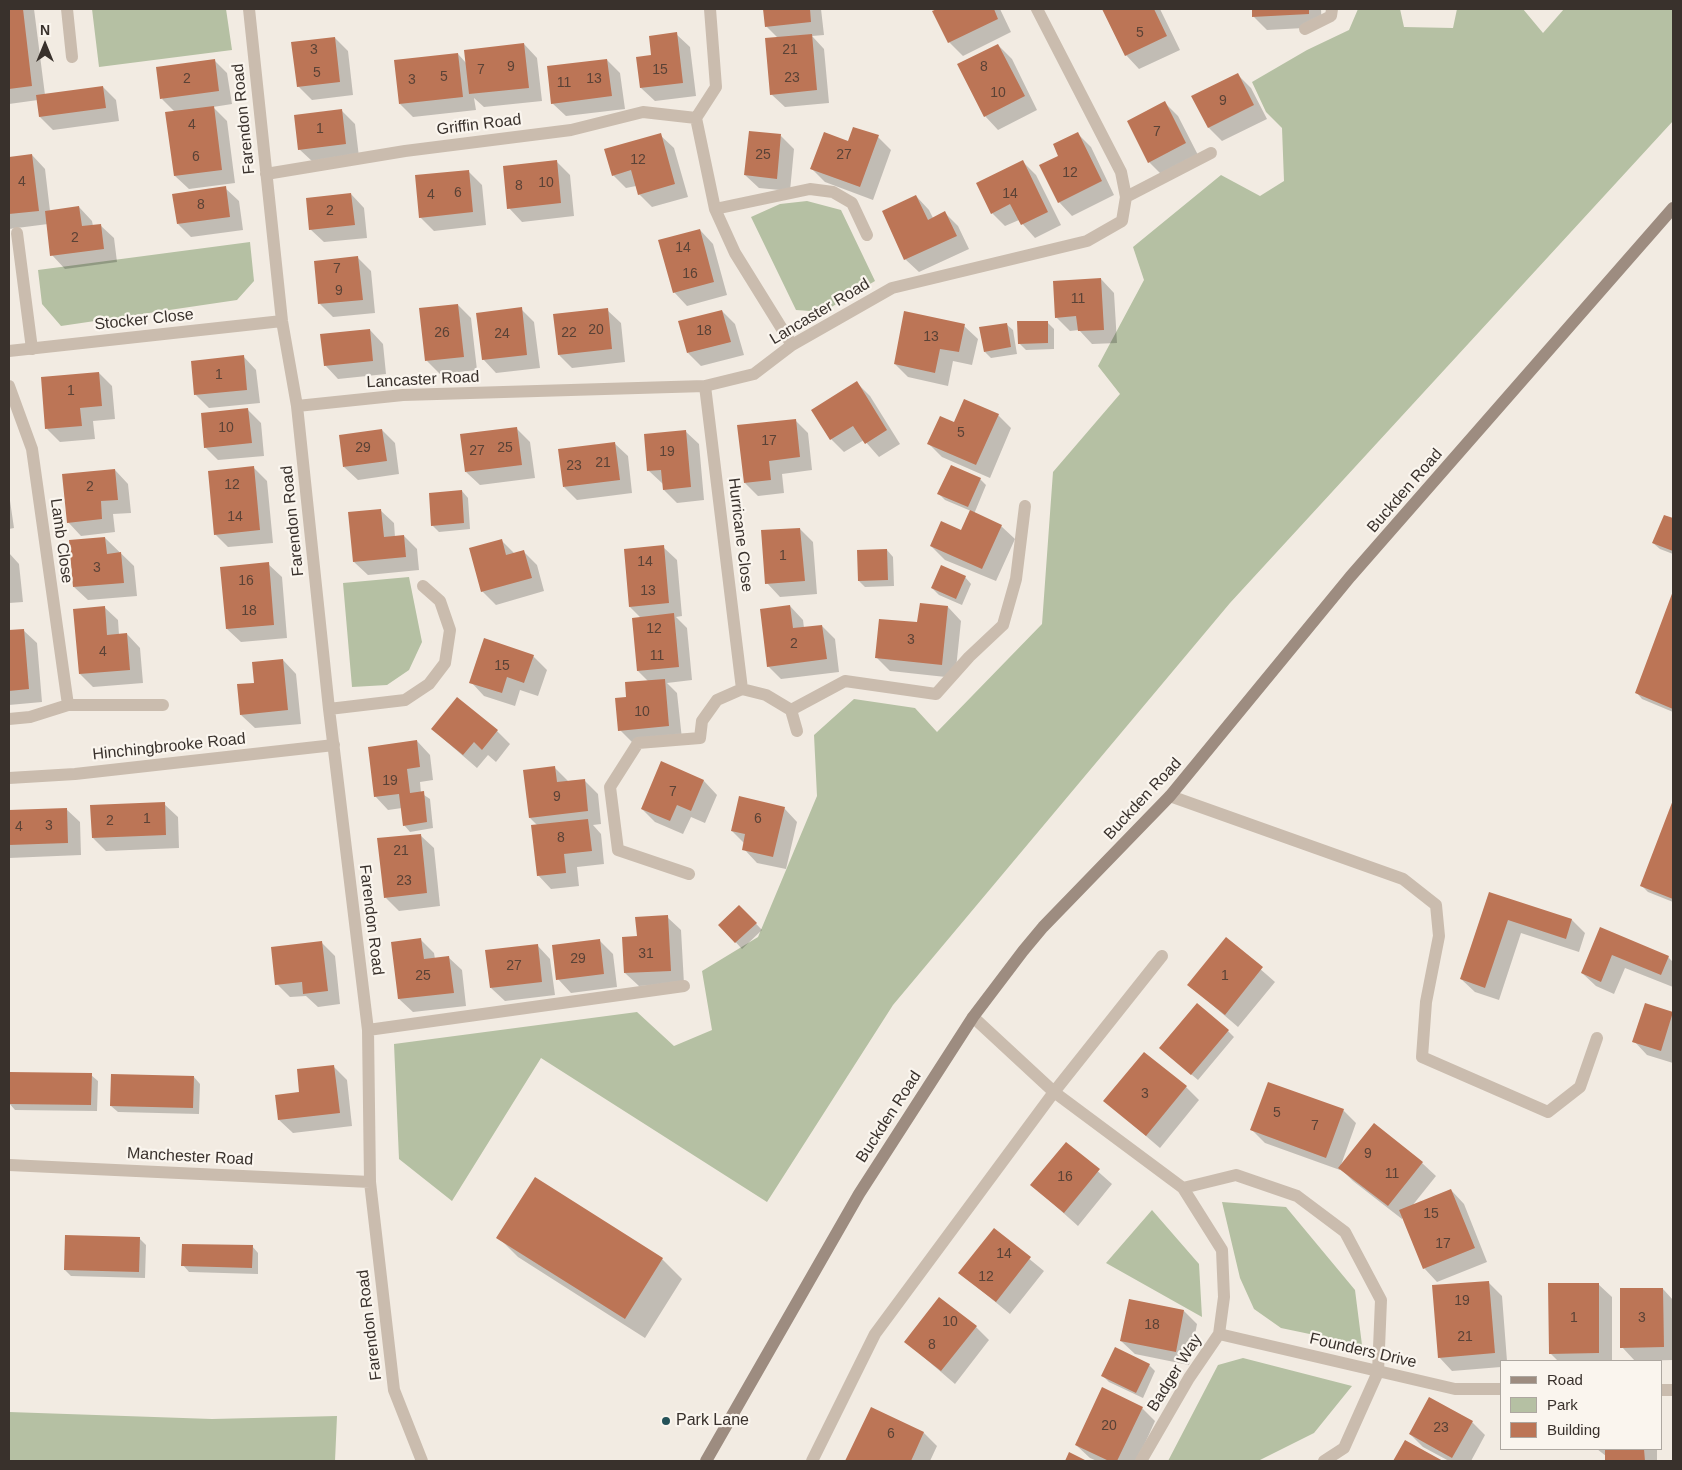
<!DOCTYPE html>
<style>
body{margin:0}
#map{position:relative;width:1682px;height:1470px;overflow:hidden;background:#f2ebe2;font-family:Arial,sans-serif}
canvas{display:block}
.frame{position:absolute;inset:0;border:10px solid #39312c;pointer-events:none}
.legend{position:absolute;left:1500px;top:1360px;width:162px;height:90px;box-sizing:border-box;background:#faf5ee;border:1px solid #ada7a0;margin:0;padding:6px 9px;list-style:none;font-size:15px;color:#39312c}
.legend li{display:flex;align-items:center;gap:10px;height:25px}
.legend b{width:25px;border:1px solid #ada7a0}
.north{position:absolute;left:20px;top:20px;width:50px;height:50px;-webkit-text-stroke:4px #faf5ee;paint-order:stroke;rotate:0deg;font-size:14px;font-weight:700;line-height:20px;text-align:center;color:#39312c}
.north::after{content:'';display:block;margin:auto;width:18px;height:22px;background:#39312c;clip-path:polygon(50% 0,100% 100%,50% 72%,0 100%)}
</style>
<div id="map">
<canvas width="1682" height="1470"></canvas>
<div class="frame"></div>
<ul class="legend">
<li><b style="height:6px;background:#9d8c80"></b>Road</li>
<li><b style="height:14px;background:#b5c0a3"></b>Park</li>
<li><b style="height:14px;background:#bc7556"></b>Building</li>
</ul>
<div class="north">N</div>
</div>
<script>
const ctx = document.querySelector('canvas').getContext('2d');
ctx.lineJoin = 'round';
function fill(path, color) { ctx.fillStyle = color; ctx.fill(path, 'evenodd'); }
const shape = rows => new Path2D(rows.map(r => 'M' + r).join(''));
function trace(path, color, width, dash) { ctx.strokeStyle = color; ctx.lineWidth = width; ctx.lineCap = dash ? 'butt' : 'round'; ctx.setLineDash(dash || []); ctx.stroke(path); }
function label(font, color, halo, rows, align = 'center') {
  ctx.font = font + ' Arial,sans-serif'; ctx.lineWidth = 4.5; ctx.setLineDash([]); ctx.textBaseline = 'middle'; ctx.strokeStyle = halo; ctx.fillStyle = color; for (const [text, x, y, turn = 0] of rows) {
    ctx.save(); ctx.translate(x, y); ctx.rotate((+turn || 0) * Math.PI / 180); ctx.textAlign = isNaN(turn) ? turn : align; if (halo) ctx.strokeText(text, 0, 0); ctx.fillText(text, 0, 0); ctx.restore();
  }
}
const green = shape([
 [92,9,226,9,232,50,99,67],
 [1358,9,1400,9,1404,27,1453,28,1457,9,1523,9,1543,33,1564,9,1672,9,1673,121,1230,603,893,1005,767,1202,541,1058,452,1201,399,1159,394,1044,637,1012,674,1046,712,1030,702,971,758,937,817,796,814,735,854,699,915,708,937,732,1042,624,1053,472,1120,394,1098,366,1144,280,1133,247,1221,175,1260,196,1284,181,1282,128,1266,112,1252,82,1307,50,1349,30],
 [807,201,841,210,875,281,823,312,796,310,751,217,780,204],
 [250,242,254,281,237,300,61,326,42,304,38,270],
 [409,577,422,642,409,670,387,685,352,687,343,583],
 [1222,1202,1286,1207,1355,1290,1362,1345,1281,1328,1254,1309,1240,1278],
 [1152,1210,1199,1264,1202,1317,1106,1263],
 [1243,1358,1352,1386,1314,1433,1258,1461,1168,1461,1218,1365],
 [9,1412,212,1419,337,1416,335,1461,9,1461]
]);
const shadow = shape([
 [9,9,34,9,45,95,103,87,116,100,119,121,53,130,40,117,38,100,9,104],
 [765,9,821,9,824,35,812,36,824,49,829,103,785,107,771,94,778,38,767,27],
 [937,9,1000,9,1011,32,963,56,949,42,934,12],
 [1103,9,1160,9,1180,50,1139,69,1126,55],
 [1253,9,1321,9,1322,27,1267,30,1254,17],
 [676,34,690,47,696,96,655,101,641,88,653,56],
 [335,38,348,51,353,95,312,100,298,86],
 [524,44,537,58,542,101,484,107,474,98,476,110,413,117,400,104,458,54,467,64],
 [998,45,1012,59,1037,110,998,130,985,116],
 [214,60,227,73,232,104,213,107,227,121,235,183,189,189,175,176,175,112,162,99],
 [607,60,620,73,625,109,566,116,552,103],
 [1237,74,1251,88,1267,119,1222,141,1209,128,1193,96],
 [1165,103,1178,116,1199,157,1162,175,1149,162],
 [342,111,355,124,359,157,313,162,299,149],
 [1077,133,1091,147,1114,195,1072,216,1059,202,1060,156],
 [660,135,674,148,688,197,652,207,639,194,636,186,626,188,613,175],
 [781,136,794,149,790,191,759,188,745,175],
 [878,137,891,150,873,200,825,182,812,169,849,142],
 [32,155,45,169,50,211,79,207,92,221,93,226,100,225,114,238,117,262,65,269,52,255,48,224,9,229,9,158],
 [557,162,570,175,574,216,522,222,509,208],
 [1023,162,1036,175,1061,225,1035,238,1019,220,1005,226,992,213],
 [469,172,482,185,486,225,434,231,420,217],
 [225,188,239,201,243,230,191,237,178,224],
 [351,194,364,208,367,238,324,242,310,229],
 [916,196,929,210,933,218,945,213,958,226,969,249,919,272,905,259],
 [700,230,713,244,727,295,687,306,674,292],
 [358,258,371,271,375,313,333,317,320,304],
 [1101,279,1114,293,1117,343,1092,344,1079,330,1070,331,1056,317],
 [458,305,471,318,477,370,440,374,427,361],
 [521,309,534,322,540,368,496,373,483,359],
 [607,310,621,323,625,362,572,368,559,355],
 [722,311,735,324,744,355,701,366,688,353],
 [1047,322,1054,329,1054,349,1026,350,1019,343],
 [1006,324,1013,330,1017,354,991,358,985,352],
 [964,326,978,339,972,365,953,361,948,386,908,377,895,364],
 [370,330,383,344,386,374,338,379,325,365],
 [243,356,256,370,260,403,209,408,195,394],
 [99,373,112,386,115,419,93,421,95,439,60,442,47,429],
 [857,383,870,396,900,444,879,457,864,440,844,452,831,439],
 [248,410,261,423,264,456,218,460,205,447],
 [998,415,1011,428,990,478,942,457,929,444,955,423],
 [795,420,808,433,812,470,782,474,784,493,758,496,745,483],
 [516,428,530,442,535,478,480,485,466,472],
 [382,430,395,443,399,474,358,480,344,467],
 [685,431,699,444,704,500,677,503,664,490,663,484,649,471],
 [614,443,628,456,632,493,577,500,564,487],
 [253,467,267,481,273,543,228,547,215,534],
 [115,470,128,484,131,513,113,514,115,532,81,536,68,522],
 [980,479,986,485,974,514,1001,526,1015,539,996,581,945,560,931,546,962,532,971,511,945,500,939,494],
 [462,491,468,498,470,529,439,532,432,525],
 [9,494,14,528,9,529],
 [380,510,394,523,395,537,404,536,417,549,419,570,368,575,354,562],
 [1665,517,1673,520,1673,554,1660,549,1653,543],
 [800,529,813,542,817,594,780,597,767,583],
 [105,538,134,566,137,596,88,600,74,587],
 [501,540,515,554,523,551,537,565,544,591,496,605,482,591],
 [663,547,677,560,682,616,676,617,687,628,692,680,667,683,677,693,682,739,633,743,620,730,627,698,648,681,638,671,641,618,630,607,625,550],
 [887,550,893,557,894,586,865,587,859,581],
 [9,553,19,564,23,602,9,603],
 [268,564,282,577,287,638,241,642,227,629],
 [965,577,971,584,962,605,939,595,932,588],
 [1673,594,1673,712,1642,699,1636,692],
 [790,606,803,620,804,628,822,626,835,639,839,672,781,679,768,666],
 [104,607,118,620,119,635,127,634,140,648,143,683,93,687,80,674],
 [948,607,961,621,955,678,890,671,877,658,919,624],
 [23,630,37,643,42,702,9,705,9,632],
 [533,656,547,670,538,696,520,690,515,706,484,696,471,682],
 [283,660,296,674,301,724,255,728,241,715,255,684],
 [432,729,497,731,510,744,496,762,488,755,477,768],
 [417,741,430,755,433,780,420,782,421,793,430,799,433,828,410,832,404,825,402,808,388,810,375,796],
 [662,763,704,781,717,795,705,823,691,817,683,834,655,822,642,809],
 [554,767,568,781,584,780,598,794,601,824,593,825,601,834,604,864,577,867,579,886,551,889,538,875,538,826,530,818],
 [1673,803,1673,902,1648,892,1642,886],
 [164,804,178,817,179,848,106,851,93,838],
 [784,808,797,822,786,869,757,863,744,849,745,844,732,831],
 [66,809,80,822,81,855,9,858,9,811],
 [420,835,434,848,440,906,399,911,386,898],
 [1490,893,1572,920,1585,933,1579,952,1521,933,1499,1000,1475,992,1461,979],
 [739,906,762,930,742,949,720,925],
 [667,917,681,930,684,984,639,986,625,973,638,937],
 [1600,929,1668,957,1673,962,1673,987,1625,968,1614,994,1596,986,1582,973],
 [1226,939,1275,982,1238,1027,1189,985],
 [421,940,434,953,435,959,448,957,462,970,466,1006,413,1012,399,999,393,943],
 [599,940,613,954,617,987,571,993,558,979],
 [321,942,335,956,340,1004,318,1007,306,996,290,997,277,984],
 [537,945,550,959,555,995,505,1001,491,988],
 [1646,1005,1673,1014,1673,1063,1647,1055,1634,1041],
 [1228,1031,1234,1037,1198,1080,1167,1054],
 [333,1066,347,1080,352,1126,293,1133,279,1120,301,1093],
 [10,1073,91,1075,98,1081,97,1111,15,1110,9,1103],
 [194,1077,200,1084,199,1114,118,1112,111,1106],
 [1186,1087,1199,1100,1160,1148,1105,1101],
 [1343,1110,1356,1123,1341,1165,1422,1163,1436,1176,1412,1206,1451,1190,1464,1204,1487,1262,1437,1282,1424,1268,1403,1217,1402,1219,1353,1181,1340,1168,1340,1170,1265,1143,1252,1130],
 [1066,1143,1112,1184,1078,1226,1032,1185],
 [535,1179,662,1259,682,1279,645,1338,518,1257,498,1237],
 [994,1230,1044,1271,1010,1314,960,1273],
 [139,1238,146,1245,145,1278,71,1276,65,1270],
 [252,1246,258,1253,258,1274,189,1272,183,1265],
 [1489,1283,1502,1296,1507,1361,1501,1361,1501,1367,1452,1371,1439,1357],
 [1598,1284,1612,1297,1612,1361,1558,1361,1550,1353],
 [1663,1289,1673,1300,1673,1360,1635,1361,1622,1347],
 [1184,1311,1197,1324,1189,1365,1135,1354,1121,1341],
 [976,1327,989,1340,955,1384,906,1342],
 [1149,1365,1155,1371,1143,1398,1109,1382,1103,1376],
 [1142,1408,1155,1421,1137,1461,1097,1461,1090,1458,1076,1445],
 [871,1409,924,1433,937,1446,930,1461,847,1461],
 [1472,1422,1485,1435,1471,1461,1449,1461,1423,1447,1410,1434],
 [1597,1449,1657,1449,1657,1461,1606,1461,1606,1456]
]);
const building = shape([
 [9,9,23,9,32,86,9,89],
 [763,9,810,9,811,22,765,27],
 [937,9,994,9,998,19,948,43,932,11],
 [1102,9,1154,9,1167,36,1125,56],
 [1252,9,1309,9,1309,14,1252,17],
 [677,32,683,83,640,88,636,57,651,55,649,36],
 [812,34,817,90,770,95,765,38],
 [335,37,340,82,297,87,291,42],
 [524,43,529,88,469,94,464,50],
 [998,44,1025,96,984,117,957,64],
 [458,53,463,97,399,104,394,60],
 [215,59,219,91,160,99,156,67],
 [607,59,612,96,551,104,547,66],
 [1238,73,1254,105,1208,128,1191,96],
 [103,86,106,108,39,117,36,95],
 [1165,101,1186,143,1148,163,1127,121],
 [214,106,222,170,174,176,165,112],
 [342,109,346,144,298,150,294,115],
 [853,127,879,135,860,187,810,169,824,132,848,141],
 [749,131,781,134,777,179,744,175],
 [1078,132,1102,181,1058,203,1039,165,1058,156,1053,144],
 [661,133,675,184,638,195,631,170,612,176,604,149],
 [32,154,39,211,9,214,9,157],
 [557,160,561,203,507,209,503,166],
 [1023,160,1048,212,1021,225,1010,204,991,214,976,183],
 [469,170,473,212,419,218,415,175],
 [226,186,230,217,177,224,172,194],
 [351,193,355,225,309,230,306,198],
 [916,195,928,220,945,211,957,236,904,260,882,211],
 [79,206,82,226,101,224,104,249,50,256,45,211],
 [700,229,714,282,673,293,658,240],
 [358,256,363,300,318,304,314,261],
 [1101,278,1104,330,1078,331,1076,316,1055,318,1053,281],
 [458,304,464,357,425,361,419,308],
 [522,307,527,355,482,360,476,313],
 [608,308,612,349,558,355,553,314],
 [722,310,731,342,687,353,678,321],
 [904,311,965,324,959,352,940,349,935,373,894,364],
 [1017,321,1048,321,1048,343,1018,344],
 [1007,323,1011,347,984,352,979,327],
 [370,329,373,361,324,366,320,334],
 [244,355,247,390,194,395,191,361],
 [99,372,102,406,80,408,82,426,45,429,41,377],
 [857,381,887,430,865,444,853,426,830,440,811,410],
 [964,399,999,414,976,465,927,444,940,416,954,422],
 [248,408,252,443,204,448,201,413],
 [796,419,800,457,769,461,771,480,744,483,737,425],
 [517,427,522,465,465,472,460,434],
 [382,429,387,461,343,467,339,435],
 [686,430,691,487,663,490,661,470,647,471,644,434],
 [615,442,620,480,563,487,558,449],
 [951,465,981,478,968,507,937,494],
 [254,466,260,530,214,535,208,471],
 [115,469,118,500,101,501,102,519,67,523,62,474],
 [462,490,464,523,431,526,429,493],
 [381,509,384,537,404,535,406,557,353,562,348,512],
 [970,510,1002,525,982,569,930,546,941,521,961,530],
 [1664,515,1673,518,1673,551,1652,543],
 [800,528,805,581,765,584,761,530],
 [105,537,107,554,121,552,124,583,73,587,69,540],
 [502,539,506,555,524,550,532,578,481,592,469,548],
 [664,545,669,603,629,607,624,549],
 [887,549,888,580,858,581,857,550],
 [269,562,274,625,226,629,220,567],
 [941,565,966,576,956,599,931,588],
 [1673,591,1673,709,1635,693],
 [920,603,948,606,942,665,875,658,879,619,917,622],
 [790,605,793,628,822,625,827,659,767,667,760,609],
 [105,606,107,635,127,633,130,670,79,674,73,609],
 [674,613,679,667,637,671,632,618],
 [24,629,29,689,9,691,9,630],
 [484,638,534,655,524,683,507,677,502,693,469,683],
 [283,659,288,710,240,715,237,684,254,683,252,662],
 [665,679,669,726,618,731,615,698,626,697,625,682],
 [457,697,498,730,482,750,474,742,463,755,431,729],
 [417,740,420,767,407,769,410,793,424,791,427,822,403,826,399,794,374,797,368,747],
 [661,761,704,780,691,811,677,805,670,821,641,809],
 [555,766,557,782,585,779,588,811,529,818,523,770],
 [739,796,785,807,773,857,742,850,745,834,731,831],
 [1673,800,1673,899,1640,886],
 [165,802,166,835,92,838,90,805],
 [67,808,68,843,9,845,9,810],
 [588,819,592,851,564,854,566,873,537,876,531,825],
 [421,834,427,893,384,898,377,838],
 [1489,892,1572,919,1566,939,1508,920,1485,988,1460,979],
 [739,905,757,923,735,943,718,925],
 [668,915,671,971,624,973,622,937,637,936,635,917],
 [1600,927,1669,956,1661,975,1612,955,1601,982,1581,973],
 [1226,937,1263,967,1225,1015,1187,985],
 [421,938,424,959,449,956,454,993,398,999,391,942],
 [600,939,604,974,556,980,552,945],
 [322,941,328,991,303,994,302,982,275,985,271,947],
 [538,944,542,982,490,988,485,950],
 [1197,1003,1229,1030,1191,1075,1159,1048],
 [1645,1003,1673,1012,1661,1051,1632,1042],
 [1144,1052,1187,1086,1146,1136,1103,1101],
 [334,1065,340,1113,278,1120,275,1095,299,1092,297,1069],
 [9,1072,92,1073,91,1105,9,1104],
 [111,1074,194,1076,193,1108,110,1106],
 [1268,1082,1344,1109,1326,1158,1250,1130],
 [1374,1123,1423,1162,1388,1206,1338,1168],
 [1066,1142,1100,1169,1064,1213,1030,1185],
 [535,1177,663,1258,625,1319,496,1238],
 [1451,1189,1475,1248,1423,1269,1399,1210],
 [994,1228,1031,1257,996,1302,958,1273],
 [65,1235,140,1237,139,1272,64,1270],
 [182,1244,253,1245,252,1268,181,1266],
 [1489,1281,1495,1353,1438,1358,1432,1285],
 [1548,1283,1599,1283,1599,1353,1549,1354],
 [1620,1288,1663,1288,1664,1347,1620,1348],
 [939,1297,977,1326,941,1371,904,1342],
 [1129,1299,1184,1310,1176,1352,1120,1341],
 [1115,1347,1150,1364,1136,1393,1101,1376],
 [1102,1387,1143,1407,1117,1461,1109,1461,1075,1445],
 [1429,1397,1473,1421,1452,1458,1409,1434],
 [871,1407,924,1432,911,1461,845,1461],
 [1405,1440,1443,1461,1393,1461],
 [1605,1449,1644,1449,1645,1461,1605,1461],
 [1069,1452,1087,1461,1065,1461]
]);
const lane = shape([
 [17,233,32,349]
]);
const street = shape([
 [67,9,72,57],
 [249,9,282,321,297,406,329,709,368,1030,370,1182,394,1390,422,1461],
 [1305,29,1331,16,1332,9],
 [696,118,716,87,710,9],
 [266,174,405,151,571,130,643,112,696,118,715,209,735,253,792,345],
 [1126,197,1211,153],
 [715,209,810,189,833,192,852,203,867,235],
 [9,351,282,321],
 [9,386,32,449,68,705],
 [705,386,742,689],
 [297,406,403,395,705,386,754,374,792,345,892,288,1087,241,1122,221,1126,197,1121,172,1037,9],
 [329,709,405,700,429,684,445,663,450,630,440,601,423,586],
 [791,710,845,681,936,694,969,657,1003,625,1016,579,1025,506],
 [9,719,30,717,68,705,163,705],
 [9,778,75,774,334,745],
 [1170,796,1403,879,1436,905,1439,936,1426,1002,1422,1057,1548,1112,1580,1087,1597,1038],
 [689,874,618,850,610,787,638,743,700,738,702,721,717,700,742,689,766,695,791,710,797,731],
 [973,1017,1054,1092,1183,1188,1222,1250,1224,1297,1219,1334,1189,1378,1141,1461],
 [368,1030,684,986],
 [9,1165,370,1182],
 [1183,1188,1236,1175,1297,1196,1345,1232,1381,1300,1378,1372,1344,1448,1324,1461],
 [1219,1334,1455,1389,1501,1389],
 [1661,1390,1673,1390],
 [812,1461,875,1334,1054,1092,1162,956]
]);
const secondary = shape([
 [706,1461,859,1194,973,1017,1023,951,1043,927,1170,796,1350,577,1673,208]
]);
const markers = [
 [666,1421,5,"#245158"]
];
const numberNames = [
 ["5",1140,33],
 ["3",314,50],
 ["21",790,50],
 ["9",511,67],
 ["8",984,67],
 ["7",481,70],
 ["15",660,70],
 ["5",317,73],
 ["5",444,77],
 ["23",792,78],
 ["2",187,79],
 ["13",594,79],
 ["3",412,80],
 ["11",564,83],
 ["10",998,93],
 ["9",1223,101],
 ["4",192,125],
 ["1",320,129],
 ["7",1157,132],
 ["25",763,155],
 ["27",844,155],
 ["6",196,157],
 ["12",638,160],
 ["12",1070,173],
 ["4",22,182],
 ["10",546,183],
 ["8",519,186],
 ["6",458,193],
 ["14",1010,194],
 ["4",431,195],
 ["8",201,205],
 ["2",330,211],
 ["2",75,238],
 ["14",683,248],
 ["7",337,269],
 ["16",690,274],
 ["9",339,291],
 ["11",1078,299],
 ["20",596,330],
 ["18",704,331],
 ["26",442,333],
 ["22",569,333],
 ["24",502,334],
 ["13",931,337],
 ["1",219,375],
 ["1",71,391],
 ["10",226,428],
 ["5",961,433],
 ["17",769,441],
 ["29",363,448],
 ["25",505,448],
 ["27",477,451],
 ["19",667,452],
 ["21",603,463],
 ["23",574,466],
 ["12",232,485],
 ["2",90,487],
 ["14",235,517],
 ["1",783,556],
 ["14",645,562],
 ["3",97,568],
 ["16",246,581],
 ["13",648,591],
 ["18",249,611],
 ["12",654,629],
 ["3",911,640],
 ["2",794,644],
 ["4",103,652],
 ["11",657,656],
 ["15",502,666],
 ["10",642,712],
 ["19",390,781],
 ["7",673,792],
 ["9",557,797],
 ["1",147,819],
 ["6",758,819],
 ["2",110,821],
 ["3",49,826],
 ["4",19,827],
 ["8",561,838],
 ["21",401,851],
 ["23",404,881],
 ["31",646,954],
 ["29",578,959],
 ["27",514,966],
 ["25",423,976],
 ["1",1225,976],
 ["3",1145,1094],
 ["5",1277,1113],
 ["7",1315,1126],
 ["9",1368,1154],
 ["11",1392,1174],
 ["16",1065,1177],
 ["15",1431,1214],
 ["17",1443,1244],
 ["14",1004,1254],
 ["12",986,1277],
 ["19",1462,1301],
 ["1",1574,1318],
 ["3",1642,1318],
 ["10",950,1322],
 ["18",1152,1325],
 ["21",1465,1337],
 ["8",932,1345],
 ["20",1109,1426],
 ["23",1441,1428],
 ["6",891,1434]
];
const streetNames = [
 ["Farendon Road",244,119,-96],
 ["Griffin Road",479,125,-7],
 ["Lancaster Road",820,312,-31],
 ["Stocker Close",144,320,-6],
 ["Lancaster Road",423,380,-3],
 ["Buckden Road",1405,491,-49],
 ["Farendon Road",293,521,-96],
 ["Hurricane Close",740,535,83],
 ["Lamb Close",61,541,82],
 ["Hinchingbrooke Road",169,747,-6],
 ["Buckden Road",1143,799,-47],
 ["Farendon Road",371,920,83],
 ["Buckden Road",889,1117,-57],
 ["Manchester Road",190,1157,3],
 ["Farendon Road",370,1325,-97],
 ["Founders Drive",1363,1351,13],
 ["Badger Way",1175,1373,-58]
];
const poiNames = [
 ["Park Lane",676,1421]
];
fill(green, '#b5c0a3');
fill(shadow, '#0003');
fill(building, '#bc7556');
trace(lane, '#cabcae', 12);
trace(street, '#cabcae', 12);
trace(secondary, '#9d8c80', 12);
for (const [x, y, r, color] of markers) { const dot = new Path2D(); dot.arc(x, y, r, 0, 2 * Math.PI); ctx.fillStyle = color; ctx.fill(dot); trace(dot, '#faf5ee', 2); }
label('14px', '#5a4236', null, numberNames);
label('16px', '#39312c', '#faf5ee', streetNames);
label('16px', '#39312c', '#faf5ee', poiNames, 'left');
</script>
